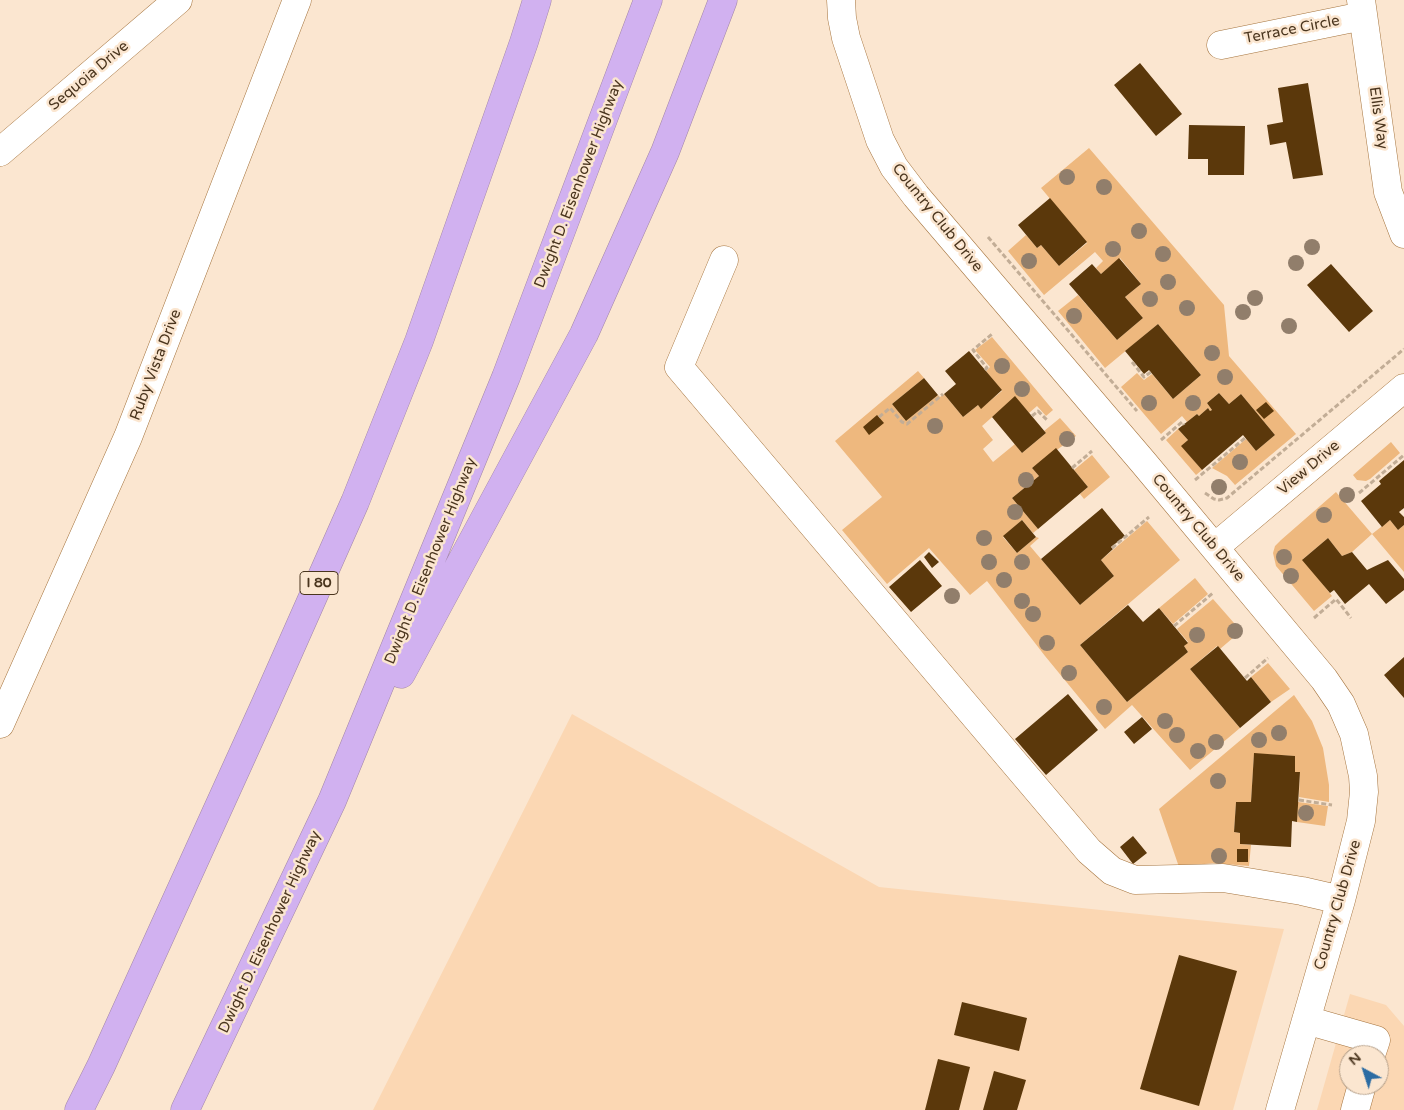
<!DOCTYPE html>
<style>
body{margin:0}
#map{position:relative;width:1404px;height:1110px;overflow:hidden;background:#fbe6d0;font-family:"Varela Round",sans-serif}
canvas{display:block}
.north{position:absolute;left:1339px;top:1045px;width:50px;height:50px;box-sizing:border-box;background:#fbe6d0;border:1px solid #b49f89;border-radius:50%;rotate:320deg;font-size:14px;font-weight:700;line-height:20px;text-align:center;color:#4a351e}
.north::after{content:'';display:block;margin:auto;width:18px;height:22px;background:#2c6ca3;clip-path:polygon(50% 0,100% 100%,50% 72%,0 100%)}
</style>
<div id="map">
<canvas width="1404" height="1110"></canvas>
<div class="north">N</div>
</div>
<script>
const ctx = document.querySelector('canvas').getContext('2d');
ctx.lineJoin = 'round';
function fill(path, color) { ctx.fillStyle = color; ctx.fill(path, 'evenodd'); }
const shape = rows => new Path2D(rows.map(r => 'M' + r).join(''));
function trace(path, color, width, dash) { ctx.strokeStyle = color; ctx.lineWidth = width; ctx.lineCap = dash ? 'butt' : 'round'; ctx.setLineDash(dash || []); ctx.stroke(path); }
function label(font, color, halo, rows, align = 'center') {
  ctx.font = font + ' "Varela Round",sans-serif'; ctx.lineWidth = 5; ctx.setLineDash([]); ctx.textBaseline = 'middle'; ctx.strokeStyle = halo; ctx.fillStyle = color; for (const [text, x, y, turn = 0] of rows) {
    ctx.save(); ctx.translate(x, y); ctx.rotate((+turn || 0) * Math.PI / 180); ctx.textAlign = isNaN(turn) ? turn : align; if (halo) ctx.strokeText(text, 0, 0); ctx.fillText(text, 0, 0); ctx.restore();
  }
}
const built = shape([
 [572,714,879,887,1284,929,1233,1110,373,1110],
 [1350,994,1386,1005,1404,1026,1404,1110,1317,1110],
 [1349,1055,1379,1055,1379,1085,1349,1085]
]);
const green = shape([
 [1089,148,1224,305,1229,356,1296,434,1235,485,1227,476,1212,468,1246,439,1256,451,1275,435,1241,394,1229,404,1219,393,1207,403,1212,410,1210,411,1208,408,1199,416,1197,414,1187,422,1182,416,1161,434,1121,387,1137,373,1144,380,1152,374,1173,399,1201,375,1158,324,1105,368,1058,311,1078,295,1117,340,1143,318,1125,297,1141,284,1120,258,1101,274,1096,268,1103,261,1095,252,1044,295,1008,251,1026,235,1037,248,1041,245,1059,266,1087,243,1041,188],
 [992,337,1053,410,1046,416,1037,406,1029,413,1015,397,982,426,993,440,983,449,993,462,1015,444,1022,453,1046,433,1044,431,1060,418,1076,436,1032,468,1039,476,1012,498,1038,529,1033,533,1022,520,1003,537,1017,553,1036,537,1039,538,1030,546,1080,605,1114,576,1101,560,1147,521,1180,560,1080,645,1127,702,1188,652,1184,646,1188,642,1177,629,1213,599,1241,631,1220,649,1217,646,1190,669,1240,728,1190,770,1132,705,1105,729,1045,656,987,581,970,595,929,548,887,584,842,530,882,497,835,441,918,371,924,378,892,404,906,421,938,395,940,397,944,394,963,417,978,405,981,408,1002,391,986,371,990,367,975,350],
 [1178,429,1188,440,1182,446,1202,470,1196,475,1166,440],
 [1391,442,1400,453,1370,479,1366,481,1357,480,1353,475],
 [1092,455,1110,477,1084,499,1080,494,1088,487,1074,470],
 [1336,492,1372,534,1390,520,1398,530,1404,525,1404,572,1372,534,1352,552,1342,556,1328,538,1303,559,1332,596,1314,611,1276,566,1273,553,1275,546,1281,540],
 [1195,578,1208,594,1173,624,1159,608],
 [1268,663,1290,689,1271,702,1251,677],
 [1294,695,1312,721,1323,748,1329,785,1329,802,1299,797,1300,772,1295,772,1295,756,1254,754,1251,802,1236,802,1234,832,1240,833,1240,844,1251,845,1249,866,1213,863,1179,867,1159,809],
 [1298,802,1328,806,1325,826,1297,822]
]);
const building = shape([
 [1140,63,1182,114,1156,136,1114,85],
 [1308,83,1323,175,1293,179,1286,142,1270,145,1267,125,1283,122,1278,88],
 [1189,125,1245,126,1244,175,1208,175,1208,159,1188,159],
 [1050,198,1087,242,1059,266,1041,245,1037,248,1018,225],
 [1119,258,1141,284,1125,297,1143,318,1117,340,1069,284,1092,264,1101,274],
 [1331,264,1373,311,1349,332,1307,285],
 [1158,324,1201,375,1173,399,1149,370,1144,374,1125,351],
 [969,351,1002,390,981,409,978,405,963,417,944,394,956,384,945,371],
 [924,378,938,395,906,421,892,404],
 [1219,393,1229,404,1241,394,1275,435,1256,451,1243,435,1202,470,1181,446,1188,440,1178,429,1197,414,1199,416,1208,408,1210,411,1212,410,1207,403],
 [1015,396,1046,433,1022,453,992,417],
 [1266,402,1274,411,1264,419,1256,410],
 [877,415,884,423,869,435,863,427],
 [1056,448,1088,487,1038,529,1012,498,1039,476,1032,468],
 [1404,460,1404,508,1399,512,1404,517,1404,525,1398,530,1390,520,1382,527,1361,501,1381,484,1379,481],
 [1102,508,1125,536,1111,547,1113,549,1101,560,1114,576,1080,605,1041,559],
 [1022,520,1036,537,1017,553,1003,536],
 [1328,538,1342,556,1352,552,1367,570,1388,560,1404,579,1404,590,1386,604,1369,584,1345,604,1334,590,1330,593,1302,560],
 [929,552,939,562,932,568,924,557],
 [920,560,942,586,911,612,889,587],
 [1128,605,1143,622,1159,608,1188,643,1184,646,1188,652,1127,702,1080,645],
 [1218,646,1247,681,1251,677,1271,702,1240,728,1190,669],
 [1404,657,1404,698,1384,675],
 [1068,694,1098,730,1046,775,1015,739],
 [1142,717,1152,729,1134,744,1124,732],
 [1254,753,1295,756,1295,772,1300,772,1297,822,1292,821,1291,847,1240,844,1240,833,1234,832,1236,802,1251,802],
 [1133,836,1147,853,1133,864,1120,847],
 [1237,849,1248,849,1248,862,1237,862],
 [1179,955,1237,971,1199,1106,1140,1089],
 [962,1002,1027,1018,1019,1051,954,1035],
 [938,1059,970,1067,959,1110,925,1110],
 [994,1071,1026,1080,1017,1110,983,1110]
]);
const path = shape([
 [988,237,1137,411],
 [1132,362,1144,377,1151,372],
 [985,370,987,368,973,350,992,334],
 [1032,416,1038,411,1048,421],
 [879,417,890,408,902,422,907,424,943,394],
 [1161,440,1182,422,1184,425],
 [1072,468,1092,451],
 [1195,480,1245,438],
 [1205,493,1214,499,1219,500,1227,498,1404,349],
 [1359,493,1404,455],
 [1112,548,1149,517],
 [1314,618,1336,599,1351,618],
 [1174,626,1213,593],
 [1245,678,1268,658],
 [1299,800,1332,805]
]);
const minor = shape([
 [841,0,842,18,846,38,880,140,894,167,916,196,1143,462,1324,679,1341,704,1354,734,1363,776,1364,792,1361,821,1341,900,1280,1110],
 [1361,0,1388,192,1404,234],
 [1221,45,1363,16],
 [0,152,178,0],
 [724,260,679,367,1089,851,1112,871,1135,880,1223,878,1302,891,1341,900],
 [1215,547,1404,388],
 [0,724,128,437,297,0],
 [1306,1020,1376,1040,1371,1055],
 [1355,1110,1362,1085]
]);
const highway = shape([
 [401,674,584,334,665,152,723,0],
 [79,1110,101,1066,265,705,355,502,419,341,524,42,537,0],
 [185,1110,332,801,506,377,648,0]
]);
const trees = [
 [1067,177],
 [1104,187],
 [1139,231],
 [1312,247],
 [1113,249],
 [1163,254],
 [1029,261],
 [1296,263],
 [1168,282],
 [1255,298],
 [1150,299],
 [1187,308],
 [1243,312],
 [1074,316],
 [1289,326],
 [1212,353],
 [1002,366],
 [1225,377],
 [1022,389],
 [1149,403],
 [1193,403],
 [935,426],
 [1067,439],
 [1240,462],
 [1026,480],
 [1219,487],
 [1347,495],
 [1015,512],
 [1324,515],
 [984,538],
 [1284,557],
 [989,562],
 [1022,562],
 [1291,576],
 [1004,580],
 [952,596],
 [1022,601],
 [1033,614],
 [1235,631],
 [1197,635],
 [1047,643],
 [1069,673],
 [1104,707],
 [1165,721],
 [1279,733],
 [1177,735],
 [1259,740],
 [1216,742],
 [1198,751],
 [1218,781],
 [1306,813],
 [1219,856]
];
const shields = [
 [319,583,38]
];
const shieldNames = [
 ["I 80",319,583]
];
const streetNames = [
 ["Terrace Circle",1292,30,-11],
 ["Sequoia Drive",89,76,-40],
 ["Ellis Way",1378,118,82],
 ["Dwight D. Eisenhower Highway",579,184,-69],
 ["Country Club Drive",937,218,51],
 ["Ruby Vista Drive",156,365,-69],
 ["View Drive",1309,468,-40],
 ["Country Club Drive",1198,528,50],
 ["Dwight D. Eisenhower Highway",431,561,-68],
 ["Country Club Drive",1338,905,-74],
 ["Dwight D. Eisenhower Highway",270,932,-65]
];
fill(built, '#fbd7b3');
fill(green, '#eeb87e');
fill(building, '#5b380b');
trace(minor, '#a5743e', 29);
trace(highway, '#a286a6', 29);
trace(path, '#c2ad96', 3, [5, 2.5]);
trace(minor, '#fff', 28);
trace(highway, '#d1b1f0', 28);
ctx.fillStyle = '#917e6b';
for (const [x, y] of trees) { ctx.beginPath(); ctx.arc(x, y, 8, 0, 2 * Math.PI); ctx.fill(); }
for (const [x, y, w] of shields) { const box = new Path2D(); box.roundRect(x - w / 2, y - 11.5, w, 23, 4); ctx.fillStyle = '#fbe6d0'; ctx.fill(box); trace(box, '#4a351e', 1); }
label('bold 14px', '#4a351e', null, shieldNames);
label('15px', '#4a351e', '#fbe6d0', streetNames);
</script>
